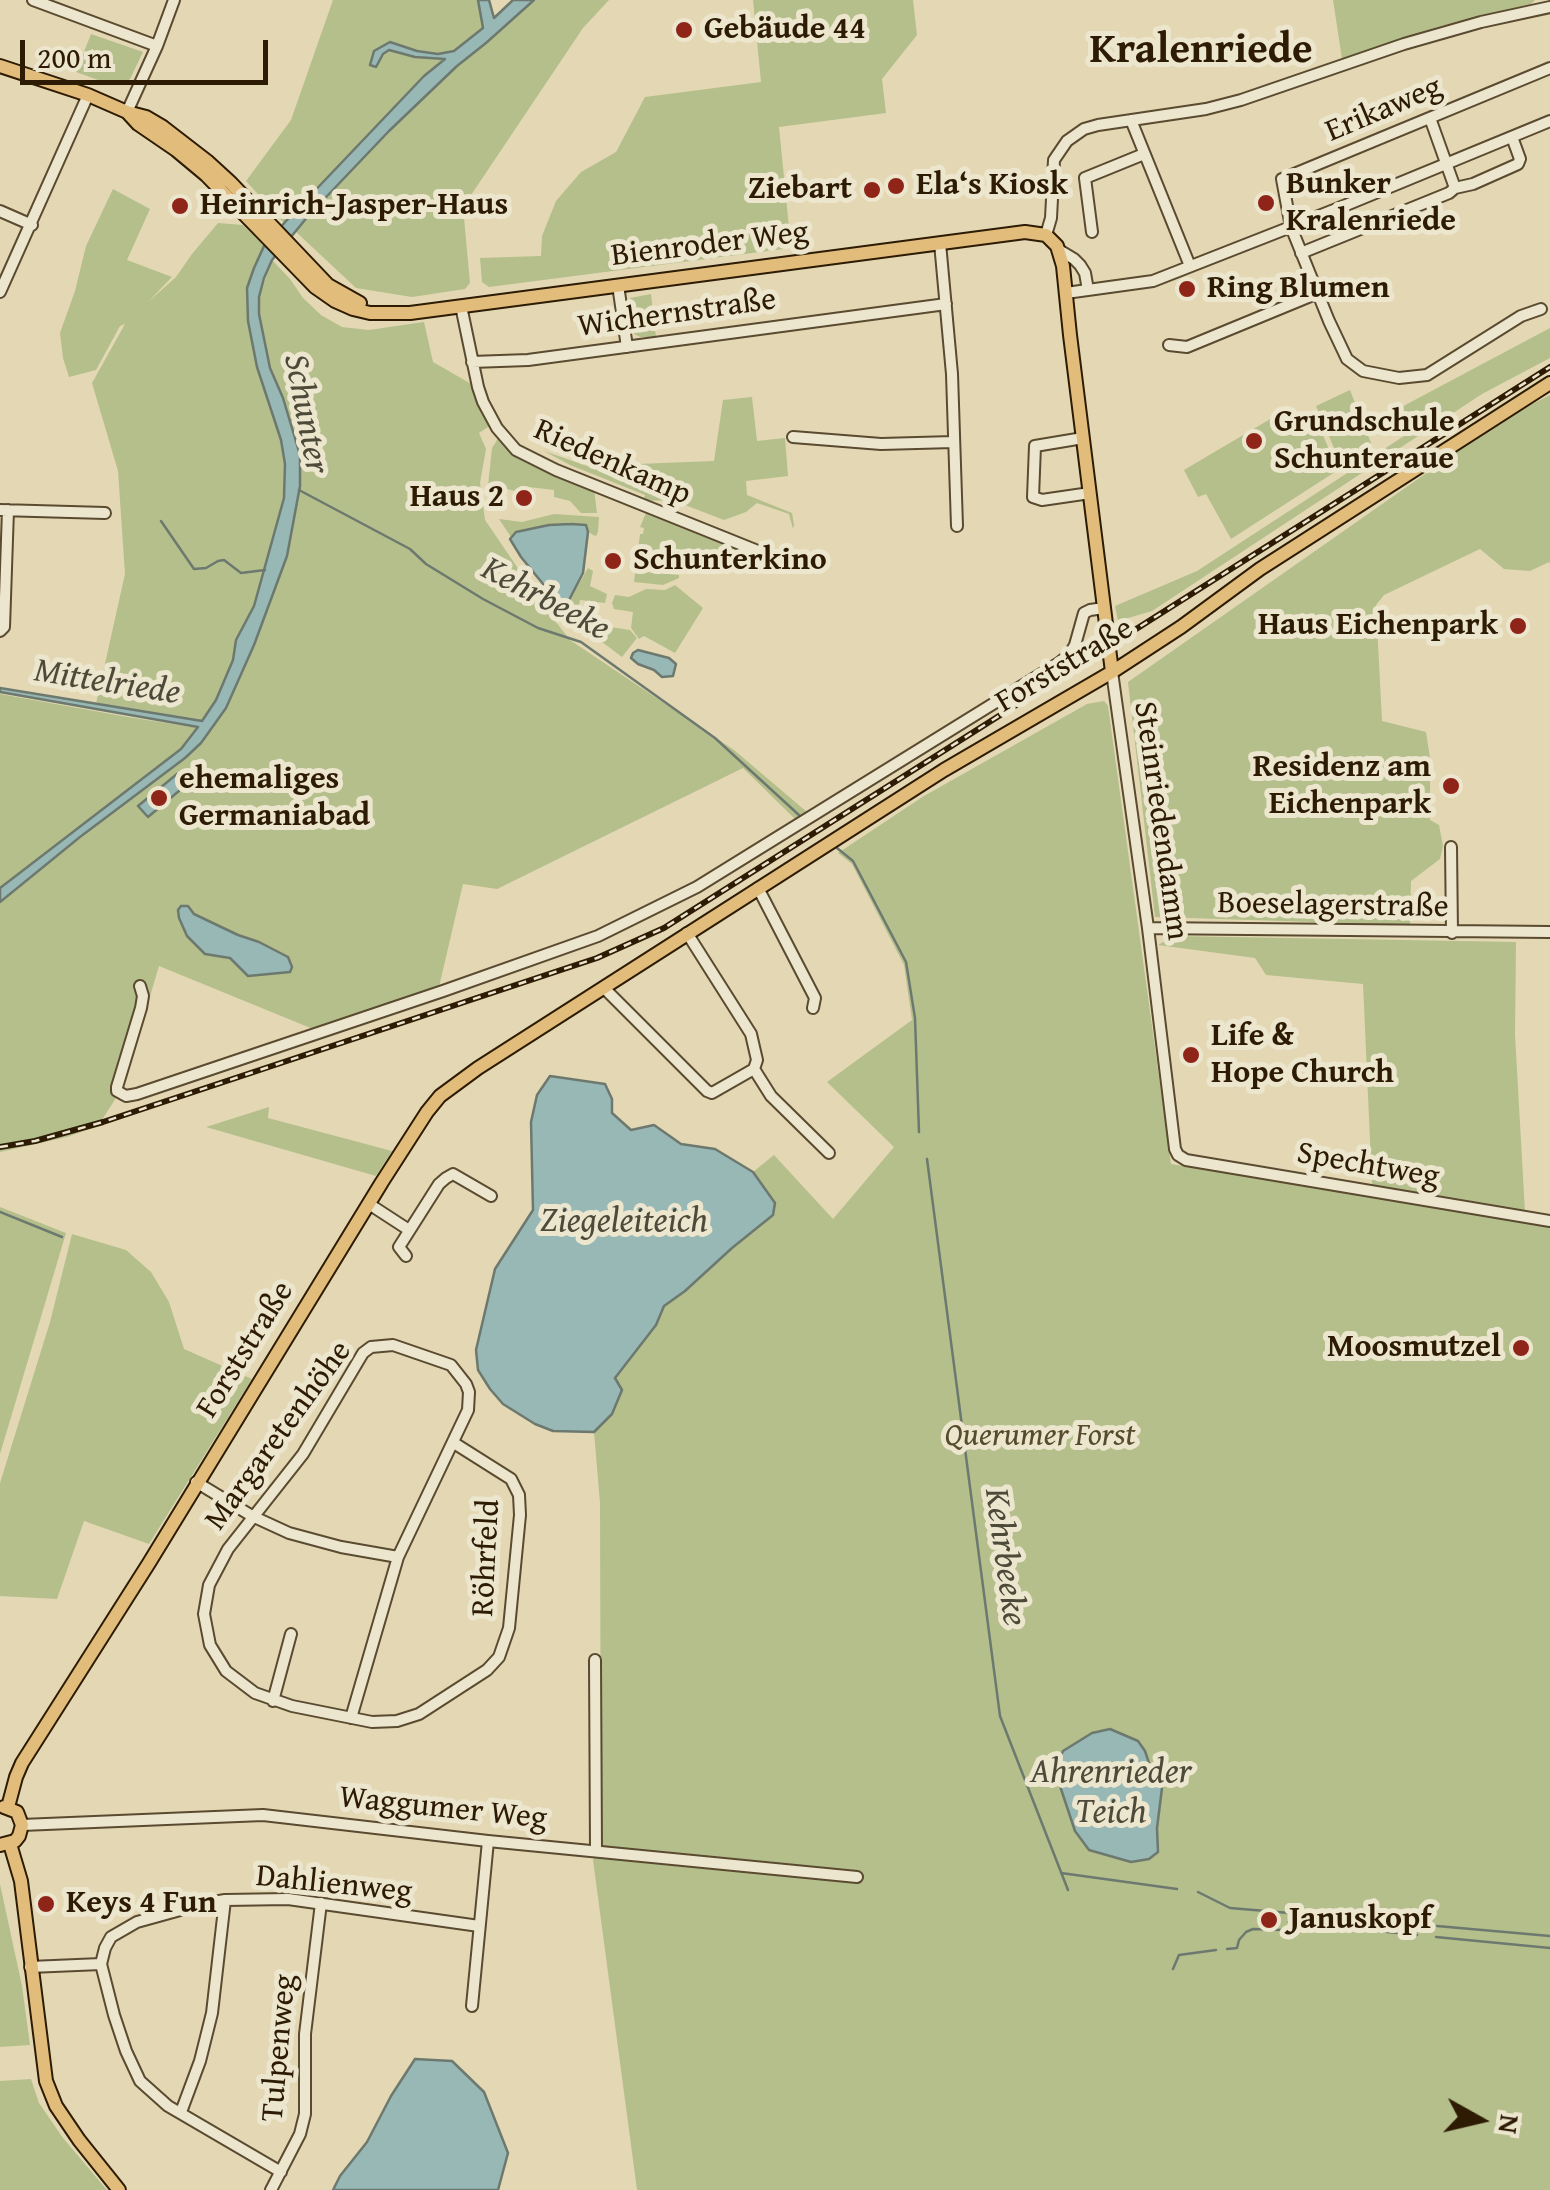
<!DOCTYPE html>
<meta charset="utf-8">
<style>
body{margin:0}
#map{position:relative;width:1550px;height:2190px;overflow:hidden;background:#e3d8b3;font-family:"Gentium Book Plus",serif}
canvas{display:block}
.north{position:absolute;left:1430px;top:2070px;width:100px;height:100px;-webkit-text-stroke:8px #ede6ce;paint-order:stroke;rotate:98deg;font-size:28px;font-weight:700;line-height:40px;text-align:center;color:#2d1b04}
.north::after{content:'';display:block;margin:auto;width:35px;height:45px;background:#2d1b04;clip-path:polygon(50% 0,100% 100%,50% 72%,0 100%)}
.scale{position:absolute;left:20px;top:40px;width:248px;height:45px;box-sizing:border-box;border:5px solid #2d1b04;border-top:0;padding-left:12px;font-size:30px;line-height:35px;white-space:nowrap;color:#2d1b04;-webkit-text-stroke:8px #ede6ce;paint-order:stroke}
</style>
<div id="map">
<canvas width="1550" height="2190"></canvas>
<div class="north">N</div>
<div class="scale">200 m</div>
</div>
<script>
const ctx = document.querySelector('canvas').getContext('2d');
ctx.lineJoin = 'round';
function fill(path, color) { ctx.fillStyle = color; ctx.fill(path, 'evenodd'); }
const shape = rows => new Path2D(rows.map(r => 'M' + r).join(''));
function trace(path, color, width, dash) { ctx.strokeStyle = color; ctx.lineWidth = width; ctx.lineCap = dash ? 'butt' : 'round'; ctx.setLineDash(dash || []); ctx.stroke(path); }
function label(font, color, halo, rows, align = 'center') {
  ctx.font = font + ' "Gentium Book Plus",serif'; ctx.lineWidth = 10; ctx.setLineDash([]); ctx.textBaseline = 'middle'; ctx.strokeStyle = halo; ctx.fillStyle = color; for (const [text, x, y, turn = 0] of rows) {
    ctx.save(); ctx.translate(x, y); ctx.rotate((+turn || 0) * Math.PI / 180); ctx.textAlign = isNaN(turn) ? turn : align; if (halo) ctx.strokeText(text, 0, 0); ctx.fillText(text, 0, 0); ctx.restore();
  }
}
const green = shape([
 [333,0,478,0,483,28,454,51,438,54,417,51,390,42,379,59,389,50,415,57,447,57,424,76,284,223,246,181,291,120],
 [534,0,609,0,583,28,463,207,470,283,465,289,412,297,356,288,295,231,389,131,457,66,486,43],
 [753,0,913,0,917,35,882,79,886,113,779,127,791,248,489,287,482,282,480,258,541,256,542,236,556,201,581,172,616,152,645,97,761,82],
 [1333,0,1535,0,1530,5,1441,26,1342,59],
 [91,34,143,52,130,79,123,84,112,85,76,72],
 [113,189,150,209,127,260,172,277,148,302,176,277,192,254,218,223,243,225,264,246,254,268,257,367,281,440,285,464,284,498,254,606,236,640,233,660,216,700,202,721,96,704,125,574,118,471,92,383,125,324,120,326,96,370,69,377,63,358,60,333,75,291,86,246],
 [272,260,290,279,303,298,321,315,342,327,369,330,424,322,433,362,473,385,491,425,479,433,486,449,480,483,485,520,545,608,570,640,734,750,807,812,797,821,743,768,497,889,463,884,439,987,313,1029,159,966,123,1087,98,1126,67,1137,0,1152,0,902,201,743,254,645,287,556,293,526,293,430,270,368,259,314,259,297],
 [188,906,194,914,238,935,259,942,288,957,282,972,266,975,230,958,205,954],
 [651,294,656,337,640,337,634,334,630,298],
 [1550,328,1550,358,1482,394,1152,611,1118,621,1115,606,1197,571,1404,436,1394,411],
 [1350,390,1373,448,1340,462,1316,406],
 [1550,395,1550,564,1549,562,1530,571,1504,569,1480,549,1384,595,1376,605,1382,721,1426,732,1430,758,1430,820,1439,825,1443,846,1440,859,1411,881,1410,925,1155,917,1128,682,1505,418],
 [752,397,757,441,785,438,788,476,746,481,747,495,792,513,794,525,793,529,789,514,757,503,746,512,724,520,672,500,643,501,645,495,570,465,544,451,587,466,714,461,723,400],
 [1272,418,1277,425,1291,432,1316,419,1338,470,1231,539,1206,494,1198,497,1184,470],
 [499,437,594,489,597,513,581,513,570,501,554,497,554,490,520,486,519,492,498,487,496,496,487,495,492,448],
 [646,513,761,559,755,565,749,565,733,558,730,562,710,560,710,555,676,551,675,557,649,552,646,572,679,575,679,578,663,585,634,582,640,534,643,534,644,528,640,527],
 [554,514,599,517,598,532,596,536,593,535,589,532,586,524,549,524,516,532,511,537,499,519,522,522],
 [588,568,593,571,590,586,607,594,605,603,580,600,577,616,597,619,597,625,630,630,637,638,622,657,564,613,568,613,562,607,568,603],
 [675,585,703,608,675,653,644,636,639,639,631,628,633,612,614,609,612,603,615,595,629,597,646,589,665,590],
 [0,694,128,717,198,728,181,749,0,888],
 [1104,701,1108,706,1171,1164,1550,1226,1550,2190,637,2190,593,1860,601,1846,600,1503,594,1432,612,1414,622,1391,615,1378,656,1325,664,1306,685,1291,732,1248,760,1226,775,1203,753,1172,774,1155,833,1219,894,1147,827,1082,912,1020,904,965,852,864,838,853,924,796,1087,704],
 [1092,1733,1116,1734,1138,1741,1145,1751,1151,1769,1162,1788,1157,1828,1158,1852,1089,1850,1075,1831,1057,1777,1057,1764,1063,1751],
 [1174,936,1516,942,1515,1035,1525,1212,1372,1185,1363,984,1266,975,1255,958,1158,945],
 [269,1107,268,1118,392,1151,376,1176,206,1127],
 [0,1207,66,1233,0,1454],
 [72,1234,126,1250,151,1272,169,1302,184,1349,252,1379,149,1544,84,1521,57,1599,0,1596,0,1483,50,1322],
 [0,1884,22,1986,30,2045,0,2047],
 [31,2079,39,2103,63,2138,107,2190,0,2190,0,2081]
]);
const water = shape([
 [478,0,489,0,494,18,513,0,534,0,486,43,457,66,389,131,309,215,272,260,264,278,259,297,259,314,270,368,283,398,300,455,300,486,287,556,254,645,226,708,201,743,185,758,80,837,0,902,0,888,181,749,198,727,0,692,0,688,202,721,216,700,233,660,236,640,254,606,284,498,285,464,281,440,257,367,248,321,247,288,254,268,264,246,286,221,424,76,445,59,415,57,389,50,383,54,376,67,370,65,374,51,390,42,417,51,438,54,454,51,483,28,478,0],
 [571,524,586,525,588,532,583,573,568,602,561,606,521,557,510,539,516,532,549,525,571,524],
 [638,650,669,658,676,664,673,676,662,677,654,670,638,664,631,658,633,653,638,650],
 [177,774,186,785,148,817,138,806,177,774],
 [181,906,188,906,194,914,238,935,259,942,288,957,292,967,290,972,248,976,230,958,205,954,187,936,179,918,178,910,181,906],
 [550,1076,605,1084,612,1099,612,1113,631,1130,654,1125,681,1144,715,1149,753,1172,775,1203,773,1215,732,1248,685,1291,664,1306,656,1325,615,1378,622,1390,612,1414,594,1432,553,1431,535,1424,503,1404,490,1389,478,1370,476,1350,495,1269,533,1210,531,1122,537,1095,550,1076],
 [1110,1729,1138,1741,1145,1751,1151,1769,1162,1788,1157,1828,1158,1852,1149,1859,1131,1862,1089,1850,1075,1831,1057,1777,1057,1764,1063,1751,1092,1733,1110,1729],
 [415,2059,452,2061,484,2092,508,2153,498,2190,333,2190,340,2176,367,2142,391,2096,415,2059]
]);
const stream = shape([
 [299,490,410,549,426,564,483,599,538,628,581,642,715,738,800,816],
 [161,521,194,569,206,568,218,561,224,560,241,573,265,570],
 [837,848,853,861,906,962,915,1018,919,1132],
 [927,1159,1000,1716,1068,1890],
 [0,1212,62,1237],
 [1061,1873,1177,1889],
 [1198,1892,1230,1908,1420,1924],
 [1288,1922,1417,1935],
 [1437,1926,1550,1936],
 [1436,1937,1550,1948],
 [1227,1949,1237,1948,1239,1940,1246,1932,1253,1929,1282,1930],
 [1173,1969,1179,1955,1216,1950]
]);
const minor = shape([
 [33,0,157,46],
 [127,112,157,46,174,0],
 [1430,118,1455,188],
 [1131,120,1190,266],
 [0,211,32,225],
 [1092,232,1085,178,1144,154],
 [1046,235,1051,218,1054,160,1067,141,1084,129,1098,125,1206,109,1241,100,1404,44,1481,22,1550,7],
 [940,243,952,374,957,526],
 [1059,250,1074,259,1080,265,1085,273,1088,290],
 [1301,253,1449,193,1455,188,1473,184,1518,164,1520,159,1512,137],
 [618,285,627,347],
 [0,292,88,95],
 [1066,293,1153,281,1334,210,1550,121],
 [461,306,478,387,483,402,497,428,516,450,556,470,780,560],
 [1541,309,1521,316,1427,375,1399,378,1363,371,1347,359,1329,321,1291,227,1282,179,1550,68],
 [1169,345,1187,347,1318,293],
 [472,362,528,360,946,304],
 [793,437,881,444,953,442],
 [1083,438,1035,446,1033,497,1042,500,1090,493],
 [0,510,105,513],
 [0,631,4,627,8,510],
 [1112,672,1148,928,1175,1149,1178,1155,1186,1160,1550,1221],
 [1451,847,1452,933],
 [758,888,815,998,813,1008],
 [1148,928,1550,932],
 [687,933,751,1034,757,1060,754,1069,771,1096,829,1153],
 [140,986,143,996,141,1008,117,1087,117,1091,126,1096,137,1094,443,991,598,936,697,887,1059,663,1069,655,1075,645,1084,613,1090,610,1104,608],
 [604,988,707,1091,712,1093,754,1069],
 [369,1204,409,1230],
 [406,1256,399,1247,439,1184,446,1178,453,1174,491,1196],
 [196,1482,252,1516,289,1533,341,1547,398,1557],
 [595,1660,596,1850],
 [273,1701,291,1634],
 [351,1718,398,1557,468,1410,469,1392,466,1384,451,1365,393,1345,371,1347,363,1353,303,1454,228,1549,209,1585,204,1614,210,1645,226,1671,255,1693,292,1706,372,1722,397,1721,419,1714,487,1670,499,1657,509,1628,520,1515,519,1495,511,1479,454,1443],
 [22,1825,263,1815,488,1841,857,1877],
 [101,1964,114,2015,126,2051,140,2081,168,2106,281,2172],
 [30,1967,101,1964,105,1948,111,1937,137,1922,202,1904,225,1900,288,1899,479,1926],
 [472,2006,488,1841],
 [181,2112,200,2061,212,2013,225,1900],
 [271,2190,300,2134,305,2114,305,2034,321,1903]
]);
const major = shape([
 [0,66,88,95,127,112,146,117,163,127,207,161,231,183,328,285,360,303],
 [127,112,138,124,176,150,206,175,315,287,335,301,353,309,370,313,410,313,1025,232,1046,235,1057,246,1063,266,1070,335,1112,672],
 [8,1807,16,1777,22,1763,149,1563,382,1182,427,1112,440,1096,478,1068,944,770,1112,672,1181,627,1260,569,1550,383],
 [10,1844,21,1881,46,2081,56,2106,79,2140,119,2190],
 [0,1845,15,1841,19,1836,22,1825,17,1812,4,1807]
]);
const rail = shape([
 [0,1147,35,1141,103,1122,597,958,664,928,1550,367]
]);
const markers = [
 [684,30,10,"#8f2418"],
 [896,186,10,"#8f2418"],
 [872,190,10,"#8f2418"],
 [1266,203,10,"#8f2418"],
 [180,206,10,"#8f2418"],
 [1187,289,10,"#8f2418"],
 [1254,441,10,"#8f2418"],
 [524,498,10,"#8f2418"],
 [613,561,10,"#8f2418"],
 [1518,626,10,"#8f2418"],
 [1451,786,10,"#8f2418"],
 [159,798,10,"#8f2418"],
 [1191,1055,10,"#8f2418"],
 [1521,1348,10,"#8f2418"],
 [46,1904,10,"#8f2418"],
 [1269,1920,10,"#8f2418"]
];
const poiNames = [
 ["Gebäude 44",704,30],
 ["Bunker",1286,185],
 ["Kralenriede",1286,222],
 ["Ela‘s Kiosk",916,186],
 ["Ziebart",852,190,"right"],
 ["Heinrich-Jasper-Haus",200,206],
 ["Ring Blumen",1207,289],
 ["Grundschule",1274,423],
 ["Schunteraue",1274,460],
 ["Haus 2",504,498,"right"],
 ["Schunterkino",633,561],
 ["Haus Eichenpark",1498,626,"right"],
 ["Residenz am",1431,768,"right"],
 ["Eichenpark",1431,805,"right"],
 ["ehemaliges",179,780],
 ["Germaniabad",179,817],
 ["Life &",1211,1037],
 ["Hope Church",1211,1074],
 ["Moosmutzel",1501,1348,"right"],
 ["Keys 4 Fun",66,1904],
 ["Januskopf",1289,1920]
];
const streetNames = [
 ["Erikaweg",1384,110,-23],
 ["Bienroder Weg",710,245,-7],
 ["Wichernstraße",677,314,-8],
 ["Riedenkamp",612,463,24],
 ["Forststraße",1065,666,-31],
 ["Steinriedendamm",1160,821,82],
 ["Boeselagerstraße",1333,906,1],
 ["Spechtweg",1368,1166,10],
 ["Forststraße",246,1350,-58],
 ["Margaretenhöhe",279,1436,-54],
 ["Röhrfeld",487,1558,-87],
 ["Waggumer Weg",443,1809,6],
 ["Dahlienweg",334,1885,6],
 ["Tulpenweg",280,2048,-85]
];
const parkNames = [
 ["Querumer Forst",1040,1437]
];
const waterNames = [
 ["Schunter",305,414,79],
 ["Kehrbeeke",545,600,28],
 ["Mittelriede",107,683,9],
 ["Ziegeleiteich",624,1222],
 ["Kehrbeeke",1004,1557,82],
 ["Ahrenrieder",1111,1773],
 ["Teich",1111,1813]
];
const districtNames = [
 ["Kralenriede",1201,51]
];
fill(green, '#b4bf8c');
fill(water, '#98b8b6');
trace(water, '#6d796f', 2.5);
trace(stream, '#6d796f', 2.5);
trace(minor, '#5a4a30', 14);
trace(major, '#2d1b04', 16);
trace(minor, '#ede6ce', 10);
trace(major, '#e2bc7a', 12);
trace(rail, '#2d1b04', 6);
trace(rail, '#ede6ce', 2.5, [8]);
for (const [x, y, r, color] of markers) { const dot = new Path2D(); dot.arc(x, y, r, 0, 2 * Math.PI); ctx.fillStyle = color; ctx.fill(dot); trace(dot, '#ede6ce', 4); }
label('bold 32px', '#2d1b04', '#ede6ce', poiNames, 'left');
label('32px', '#2d1b04', '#ede6ce', streetNames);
label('italic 32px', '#564c2d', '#ede6ce', parkNames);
label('italic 35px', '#4d4a39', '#ede6ce', waterNames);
label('bold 42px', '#2d1b04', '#ede6ce', districtNames);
</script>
